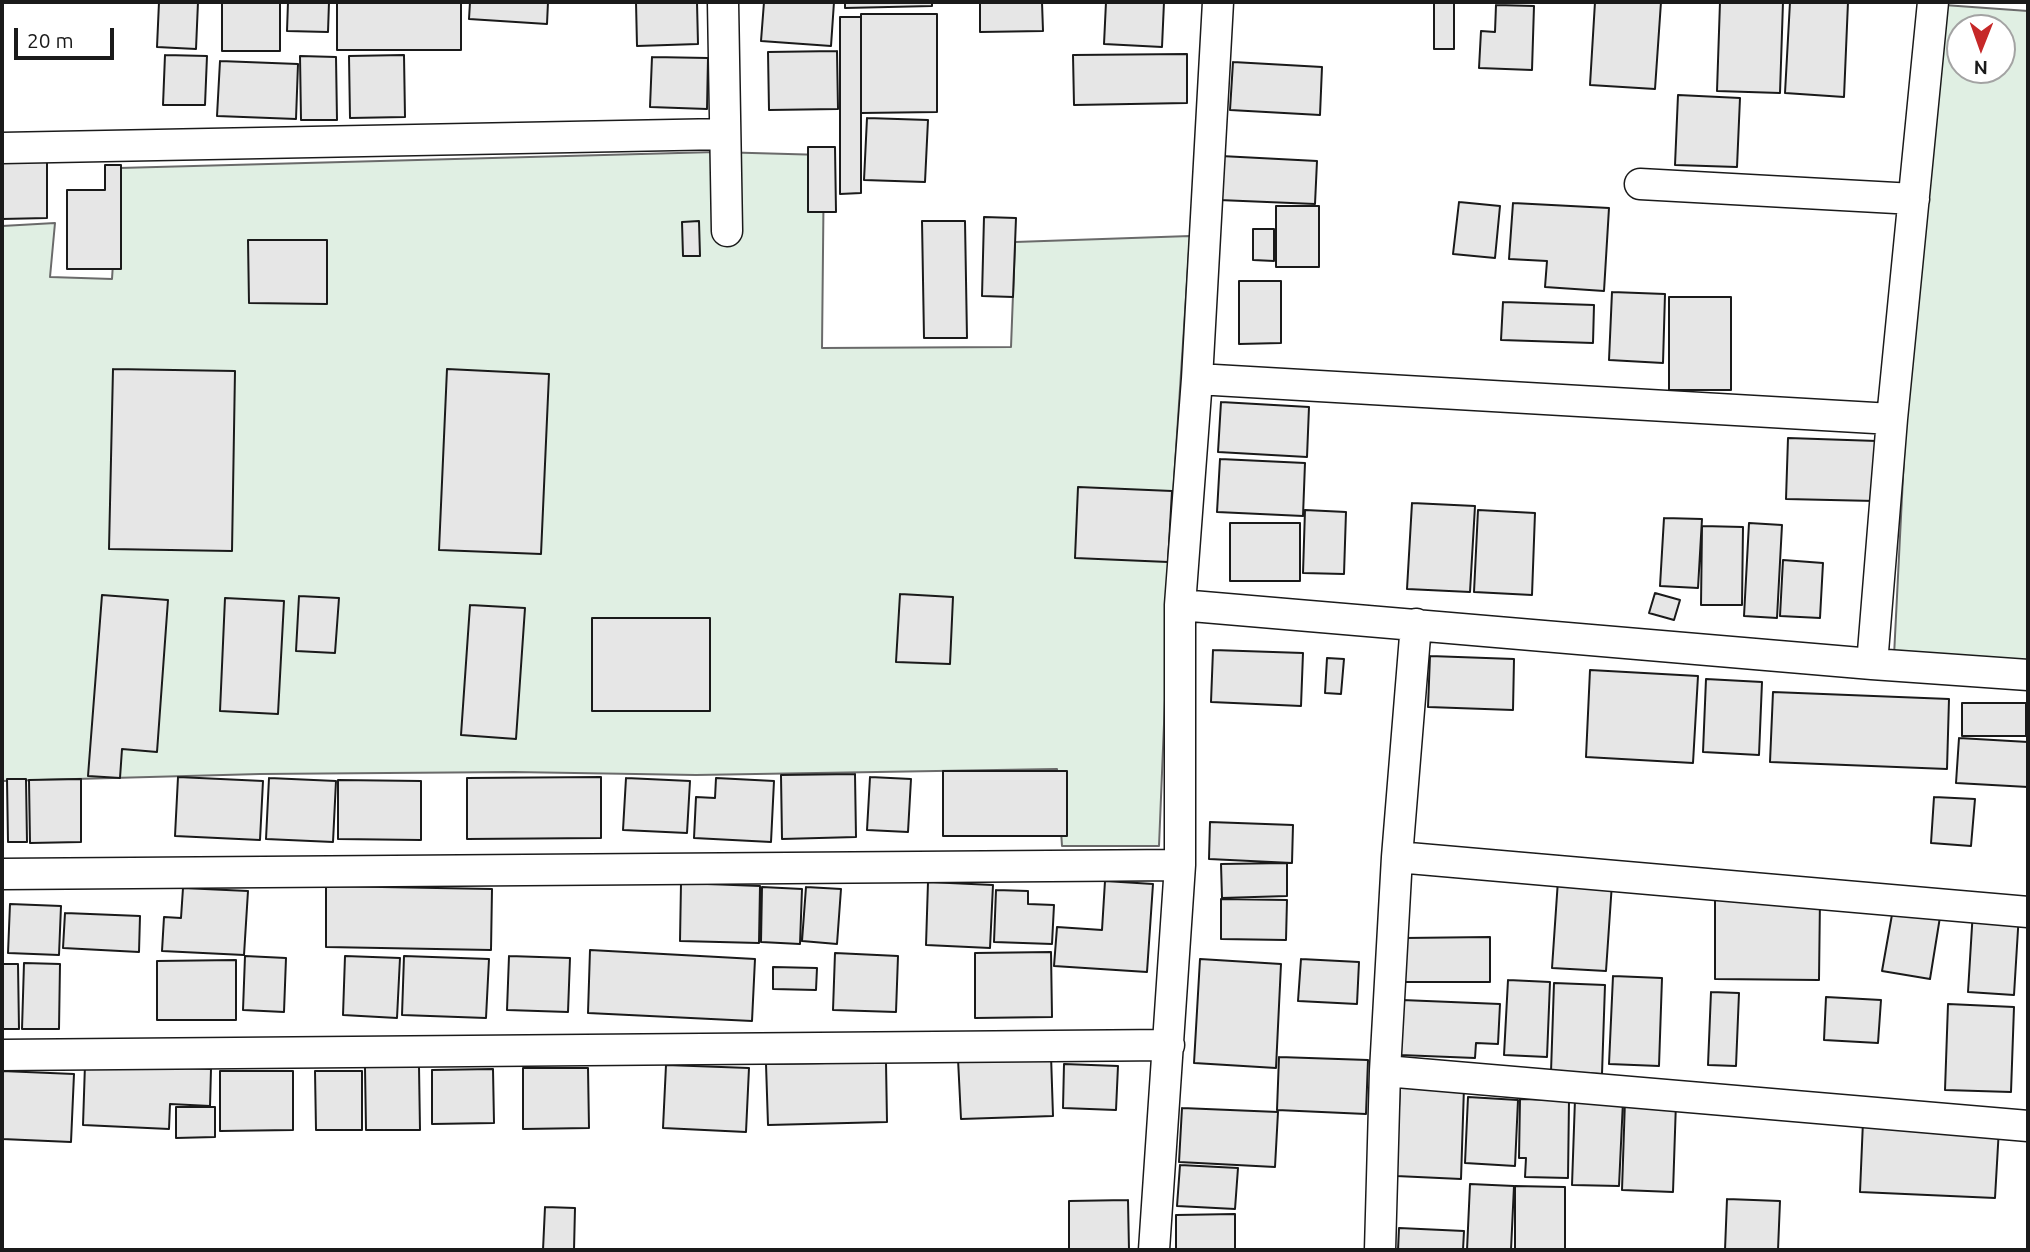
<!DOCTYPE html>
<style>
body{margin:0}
#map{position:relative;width:2030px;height:1252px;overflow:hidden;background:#fff;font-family:Ubuntu,sans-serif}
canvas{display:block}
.frame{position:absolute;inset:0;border:4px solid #1a1a1a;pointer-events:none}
.north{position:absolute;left:1946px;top:14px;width:70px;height:70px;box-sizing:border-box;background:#fff;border:2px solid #a3a3a3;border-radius:50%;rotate:181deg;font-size:19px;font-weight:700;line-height:28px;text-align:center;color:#1a1a1a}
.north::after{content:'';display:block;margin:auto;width:24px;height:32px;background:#c62828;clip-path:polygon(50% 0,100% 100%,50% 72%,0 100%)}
.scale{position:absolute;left:14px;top:28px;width:100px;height:32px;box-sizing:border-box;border:4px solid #1a1a1a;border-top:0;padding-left:9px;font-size:21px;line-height:24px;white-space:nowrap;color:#1a1a1a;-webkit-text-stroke:5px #fff;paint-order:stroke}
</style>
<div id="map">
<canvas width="2030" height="1252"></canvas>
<div class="frame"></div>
<div class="north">N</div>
<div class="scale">20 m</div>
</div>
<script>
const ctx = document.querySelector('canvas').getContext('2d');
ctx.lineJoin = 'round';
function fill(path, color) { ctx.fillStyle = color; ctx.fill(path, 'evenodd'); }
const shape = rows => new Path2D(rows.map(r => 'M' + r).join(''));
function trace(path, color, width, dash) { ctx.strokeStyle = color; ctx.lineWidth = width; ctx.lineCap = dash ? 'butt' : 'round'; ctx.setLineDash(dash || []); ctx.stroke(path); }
const green = shape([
 [1944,5,2028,11,2028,665,1894,656,1906,417,1944,5],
 [1960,28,2002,28,2002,70,1960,70,1960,28],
 [716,152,824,155,822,348,1011,347,1015,242,1190,236,1174,480,1159,846,1062,846,1057,769,696,775,514,772,260,774,2,781,2,226,55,223,50,277,112,279,119,168,716,152]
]);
const building = shape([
 [159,2,198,2,196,49,157,47,159,2],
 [222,2,280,2,280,51,222,51,222,2],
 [288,2,329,2,328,32,287,31,288,2],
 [337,2,461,2,461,50,337,50,337,2],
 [470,2,548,2,547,24,469,19,470,2],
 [636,2,697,2,698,44,637,46,636,2],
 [764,2,834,2,831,46,761,41,764,2],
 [845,2,932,2,932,6,845,8,845,2],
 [980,2,1042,2,1043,31,980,32,980,2],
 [1106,2,1164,2,1162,47,1104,44,1106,2],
 [1434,2,1454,2,1454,49,1434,49,1434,2],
 [1595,2,1661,2,1655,89,1590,85,1595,2],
 [1720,2,1783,2,1780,93,1717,91,1720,2],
 [1790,2,1848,2,1844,97,1785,93,1790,2],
 [1496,5,1534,6,1532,70,1479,68,1481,31,1495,32,1496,5],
 [861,14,937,14,937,112,861,113,861,14],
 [840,17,861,17,861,193,840,194,840,17],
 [837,51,838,109,769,110,768,52,837,51],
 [1187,54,1187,103,1074,105,1073,55,1187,54],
 [165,55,207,56,205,105,163,105,165,55],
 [404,55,405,117,350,118,349,56,404,55],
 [300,56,336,57,337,120,301,120,300,56],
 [652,57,708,58,707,109,650,107,652,57],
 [220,61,298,64,296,119,217,116,220,61],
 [1233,62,1322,67,1320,115,1230,110,1233,62],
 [1678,95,1740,98,1737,167,1675,165,1678,95],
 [867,118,928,120,925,182,864,180,867,118],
 [808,147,835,147,836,212,808,212,808,147],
 [1221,156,1317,161,1315,204,1219,200,1221,156],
 [47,160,47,218,2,219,2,161,47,160],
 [105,165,121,165,121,269,67,269,67,190,105,190,105,165],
 [1459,202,1500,206,1495,258,1453,254,1459,202],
 [1513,203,1609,208,1604,291,1545,287,1547,261,1509,259,1513,203],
 [1276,206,1319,206,1319,267,1276,267,1276,206],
 [984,217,1016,218,1013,297,982,296,984,217],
 [699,221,700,256,683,256,682,222,699,221],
 [922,221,965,221,967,338,924,338,922,221],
 [1253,229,1274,229,1274,261,1253,260,1253,229],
 [248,240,327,240,327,304,249,303,248,240],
 [1239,281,1281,281,1281,343,1239,344,1239,281],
 [1612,292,1665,294,1663,363,1609,360,1612,292],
 [1669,297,1731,297,1731,390,1669,390,1669,297],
 [1503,302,1594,305,1593,343,1501,340,1503,302],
 [113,369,235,371,232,551,109,549,113,369],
 [447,369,549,374,541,554,439,550,447,369],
 [1221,402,1309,407,1307,457,1218,452,1221,402],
 [1788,438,1877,441,1875,501,1786,499,1788,438],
 [1220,459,1305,463,1303,516,1217,512,1220,459],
 [1078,487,1172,491,1168,562,1075,558,1078,487],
 [1412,503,1475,506,1470,592,1407,589,1412,503],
 [1305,510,1346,512,1344,574,1303,573,1305,510],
 [1478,510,1535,513,1532,595,1474,592,1478,510],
 [1664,518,1702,519,1698,588,1660,586,1664,518],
 [1230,523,1300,523,1300,581,1230,581,1230,523],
 [1749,523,1782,525,1777,618,1744,616,1749,523],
 [1702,526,1743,527,1742,605,1701,605,1702,526],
 [1783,560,1823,563,1820,618,1780,616,1783,560],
 [1655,593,1680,600,1674,620,1649,613,1655,593],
 [900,594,953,597,950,664,896,662,900,594],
 [102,595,168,600,157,752,122,749,120,778,88,776,102,595],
 [299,596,339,598,335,653,296,651,299,596],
 [225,598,284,601,278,714,220,711,225,598],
 [470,605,525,608,516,739,461,735,470,605],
 [592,618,710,618,710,711,592,711,592,618],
 [1213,650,1303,653,1301,706,1211,702,1213,650],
 [1430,656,1514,659,1513,710,1428,707,1430,656],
 [1327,658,1344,659,1341,694,1325,693,1327,658],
 [1590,670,1698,676,1693,763,1586,757,1590,670],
 [1706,679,1762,682,1759,755,1703,752,1706,679],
 [1773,692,1949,699,1947,769,1770,762,1773,692],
 [1962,703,2026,703,2026,736,1962,736,1962,703],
 [1959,738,2028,742,2028,787,1956,783,1959,738],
 [943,771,1067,771,1067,836,943,836,943,771],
 [855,774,856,837,782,839,781,775,855,774],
 [178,777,263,781,260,840,175,836,178,777],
 [601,777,601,838,467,839,467,778,601,777],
 [870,777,911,779,908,832,867,830,870,777],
 [269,778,336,781,333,842,266,839,269,778],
 [626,778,690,781,687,833,623,830,626,778],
 [716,778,774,781,771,842,694,838,696,797,715,798,716,778],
 [7,779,26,779,27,842,8,842,7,779],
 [81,779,81,842,30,843,29,780,81,779],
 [338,780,421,781,421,840,338,839,338,780],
 [1934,797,1975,799,1971,846,1931,843,1934,797],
 [1210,822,1293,825,1292,863,1209,859,1210,822],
 [1287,863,1287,896,1222,898,1221,864,1287,863],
 [1558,880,1612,883,1606,971,1552,968,1558,880],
 [1105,881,1153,884,1147,972,1054,966,1057,927,1102,930,1105,881],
 [928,882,993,885,990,948,926,945,928,882],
 [681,883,760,886,759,943,680,941,681,883],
 [326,886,492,889,491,950,326,947,326,886],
 [762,887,802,889,800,944,761,942,762,887],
 [806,887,841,889,837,944,802,941,806,887],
 [183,888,248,891,244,955,162,951,164,917,181,918,183,888],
 [996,890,1028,891,1028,904,1054,905,1052,944,994,942,996,890],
 [1715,897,1820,898,1819,980,1715,979,1715,897],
 [1221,899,1287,900,1286,940,1221,939,1221,899],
 [10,904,61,906,59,955,8,953,10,904],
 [1893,909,1940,917,1930,979,1882,971,1893,909],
 [1973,910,2019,913,2014,995,1968,992,1973,910],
 [65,913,140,916,139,952,63,948,65,913],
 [1490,937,1490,982,1404,982,1404,938,1490,937],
 [590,950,755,959,752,1021,588,1013,590,950],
 [1051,952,1052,1017,975,1018,975,953,1051,952],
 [835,953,898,956,896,1012,833,1010,835,953],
 [245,956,286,958,284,1012,243,1010,245,956],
 [345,956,400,958,397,1018,343,1015,345,956],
 [404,956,489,959,486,1018,402,1015,404,956],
 [509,956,570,958,568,1012,507,1010,509,956],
 [1200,959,1281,964,1276,1068,1194,1063,1200,959],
 [1301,959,1359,962,1357,1004,1298,1001,1301,959],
 [236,960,236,1020,157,1020,157,961,236,960],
 [24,963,60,964,59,1029,22,1029,24,963],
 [2,964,18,964,19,1029,2,1029,2,964],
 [773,967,817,968,816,990,773,989,773,967],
 [1613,976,1662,978,1659,1066,1609,1064,1613,976],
 [1508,980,1550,982,1547,1057,1504,1055,1508,980],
 [1554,983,1605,985,1602,1074,1551,1072,1554,983],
 [1711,992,1739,993,1736,1066,1708,1065,1711,992],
 [1826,997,1881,1000,1878,1043,1824,1040,1826,997],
 [1402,1000,1500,1004,1498,1044,1476,1043,1475,1058,1400,1055,1402,1000],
 [1948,1004,2014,1007,2011,1092,1945,1090,1948,1004],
 [1051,1055,1053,1116,961,1119,958,1059,1051,1055],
 [1279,1057,1368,1060,1366,1114,1277,1110,1279,1057],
 [886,1062,887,1122,768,1125,766,1064,886,1062],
 [85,1064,211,1069,210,1106,170,1104,169,1129,83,1125,85,1064],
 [1064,1064,1118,1066,1116,1110,1063,1108,1064,1064],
 [666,1065,749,1068,746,1132,663,1128,666,1065],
 [419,1066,420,1130,366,1130,365,1067,419,1066],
 [523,1068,588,1068,589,1128,523,1129,523,1068],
 [493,1069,494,1123,432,1124,432,1070,493,1069],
 [2,1071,74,1074,71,1142,2,1139,2,1071],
 [220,1071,293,1071,293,1130,220,1131,220,1071],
 [315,1071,362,1071,362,1130,316,1130,315,1071],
 [1400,1085,1464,1087,1461,1179,1396,1176,1400,1085],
 [1468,1097,1518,1100,1515,1166,1465,1163,1468,1097],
 [1520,1099,1569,1100,1568,1178,1525,1177,1526,1158,1519,1158,1520,1099],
 [1575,1099,1623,1101,1619,1186,1572,1185,1575,1099],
 [1625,1100,1676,1102,1673,1192,1622,1190,1625,1100],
 [176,1107,215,1107,215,1137,176,1138,176,1107],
 [1182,1108,1278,1112,1275,1167,1179,1162,1182,1108],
 [1863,1121,1999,1128,1995,1198,1860,1192,1863,1121],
 [1180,1165,1238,1168,1235,1209,1177,1206,1180,1165],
 [1470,1184,1514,1186,1511,1250,1467,1250,1470,1184],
 [1515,1186,1565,1187,1565,1250,1515,1250,1515,1186],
 [1727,1199,1780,1201,1778,1250,1725,1250,1727,1199],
 [1128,1200,1129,1250,1069,1250,1069,1201,1128,1200],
 [545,1207,575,1208,574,1250,543,1250,545,1207],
 [1235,1214,1235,1250,1176,1250,1176,1215,1235,1214],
 [1399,1228,1464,1231,1463,1250,1398,1250,1399,1228]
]);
const street = shape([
 [723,2,727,231],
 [1218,2,1197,379,1892,419],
 [2,148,725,134],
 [1640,184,1914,199],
 [1180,605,1872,664,2028,675],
 [1416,624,1397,857,2028,912],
 [1872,664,1892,419,1933,2],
 [1397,857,1385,1071,2028,1126],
 [2,874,1180,865,1180,605,1197,379],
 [2,1055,1169,1045],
 [1154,1250,1180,865],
 [1380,1250,1385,1071]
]);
fill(green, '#e0efe3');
trace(green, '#6a6a6a', 2);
fill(building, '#e6e6e6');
trace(building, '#1a1a1a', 2);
trace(street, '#1a1a1a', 33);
trace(street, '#fff', 30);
</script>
